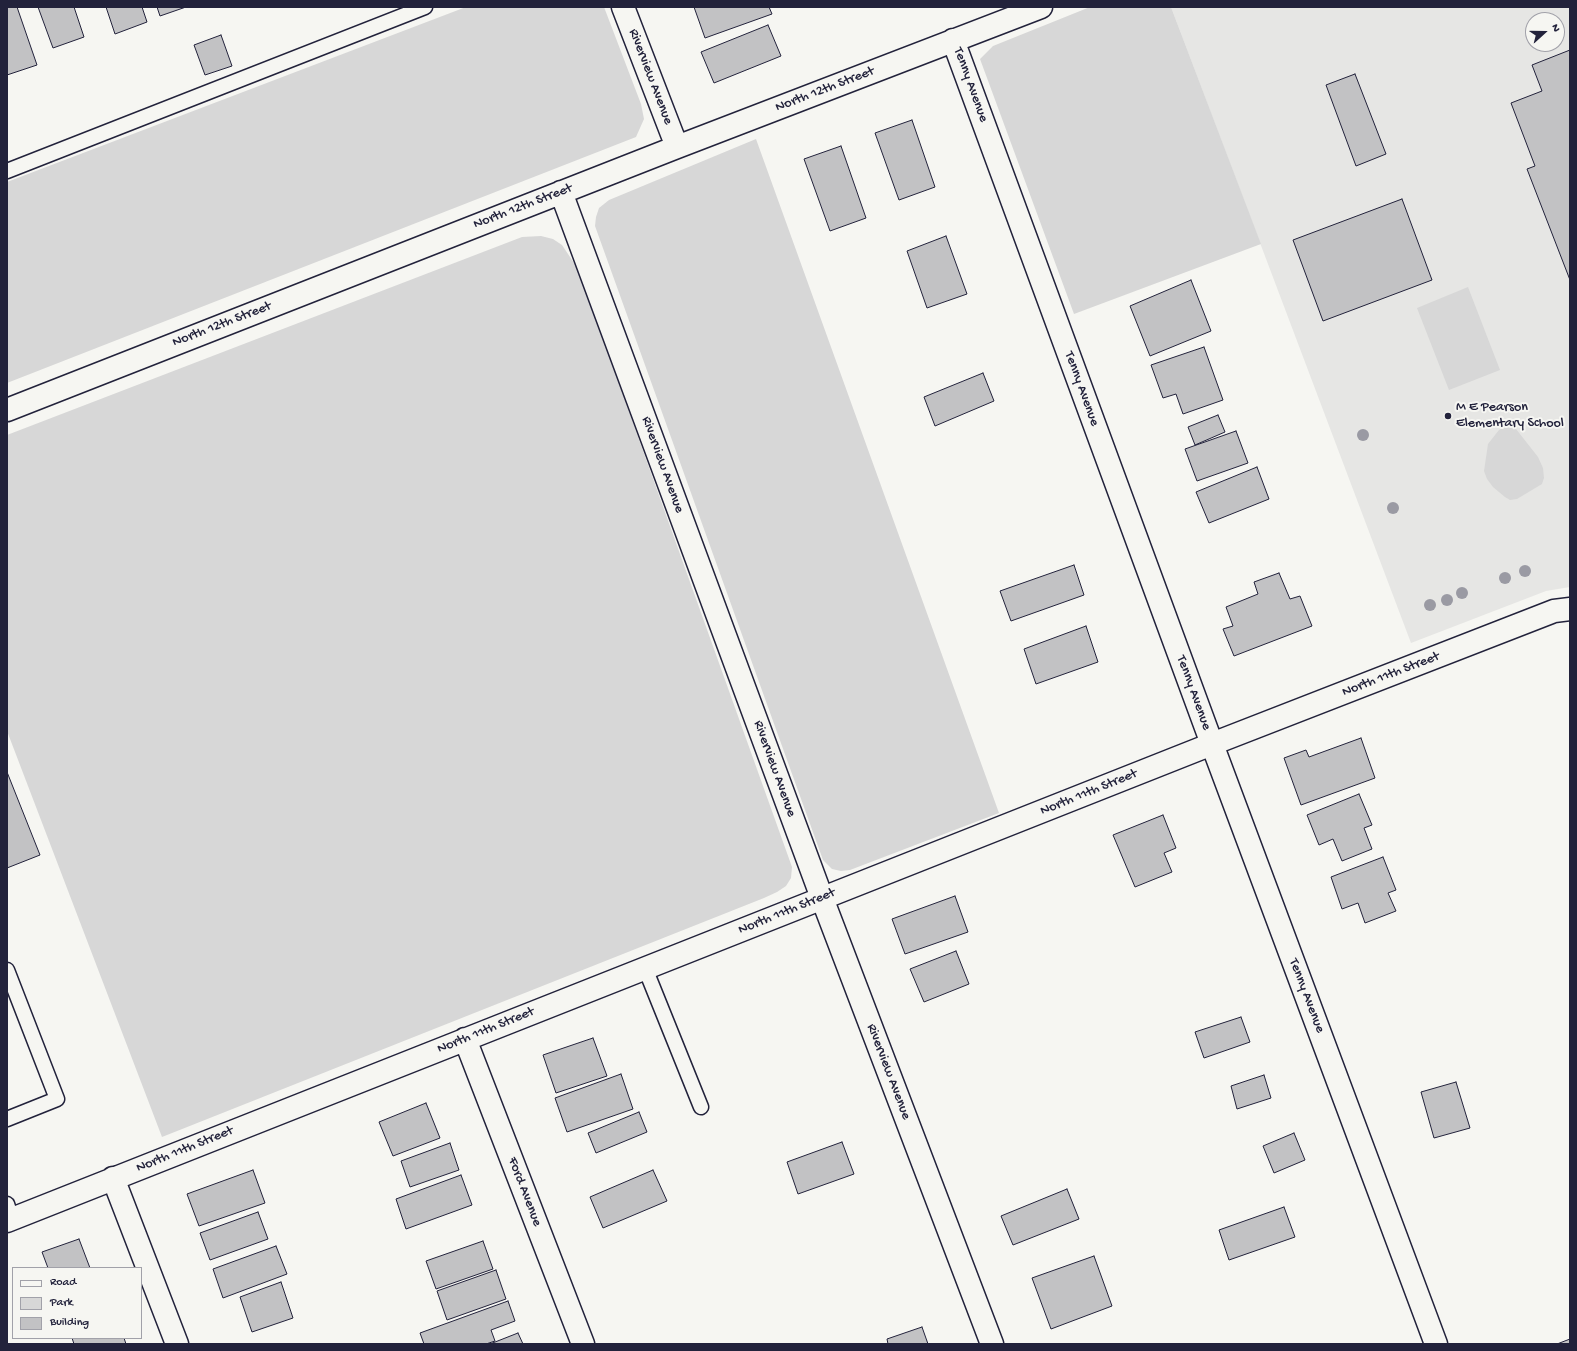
<!DOCTYPE html>
<style>
body{margin:0}
#map{position:relative;width:1577px;height:1351px;overflow:hidden;background:#f6f6f2;font-family:"Gochi Hand",sans-serif}
canvas{display:block}
.frame{position:absolute;inset:0;border:8px solid #22223b;pointer-events:none}
.legend{position:absolute;left:12px;top:1267px;width:130px;height:72px;box-sizing:border-box;background:#f6f6f2;border:1px solid #a1a1a9;margin:0;padding:5px 7px;list-style:none;font-size:12px;color:#22223b}
.legend li{display:flex;align-items:center;gap:8px;height:20px}
.legend b{width:20px;border:1px solid #a1a1a9}
.north{position:absolute;left:1525px;top:12px;width:40px;height:40px;box-sizing:border-box;background:#f6f6f2;border:1px solid #a1a1a9;border-radius:50%;rotate:69deg;font-size:11px;font-weight:700;line-height:16px;text-align:center;color:#22223b}
.north::after{content:'';display:block;margin:auto;width:14px;height:18px;background:#22223b;clip-path:polygon(50% 0,100% 100%,50% 72%,0 100%)}
</style>
<div id="map">
<canvas width="1577" height="1351"></canvas>
<div class="frame"></div>
<ul class="legend">
<li><b style="height:5px;background:#f6f6f2"></b>Road</li>
<li><b style="height:11px;background:#d7d7d7"></b>Park</li>
<li><b style="height:11px;background:#c2c2c4"></b>Building</li>
</ul>
<div class="north">N</div>
</div>
<script>
const ctx = document.querySelector('canvas').getContext('2d');
ctx.lineJoin = 'round';
function fill(path, color) { ctx.fillStyle = color; ctx.fill(path, 'evenodd'); }
const shape = rows => new Path2D(rows.map(r => 'M' + r).join(''));
function trace(path, color, width, dash) { ctx.strokeStyle = color; ctx.lineWidth = width; ctx.lineCap = dash ? 'butt' : 'round'; ctx.setLineDash(dash || []); ctx.stroke(path); }
function label(font, color, halo, rows, align = 'center') {
  ctx.font = font + ' "Gochi Hand",sans-serif'; ctx.lineWidth = 4; ctx.setLineDash([]); ctx.textBaseline = 'middle'; ctx.strokeStyle = halo; ctx.fillStyle = color; for (const [text, x, y, turn = 0] of rows) {
    ctx.save(); ctx.translate(x, y); ctx.rotate((+turn || 0) * Math.PI / 180); ctx.textAlign = isNaN(turn) ? turn : align; if (halo) ctx.strokeText(text, 0, 0); ctx.fillText(text, 0, 0); ctx.restore();
  }
}
const built = shape([
 [1171,7,1570,7,1570,587,1546,591,1411,643],
 [1533,20,1557,20,1557,44,1533,44]
]);
const green = shape([
 [466,7,604,7,641,104,644,119,636,137,7,383,7,182],
 [1090,7,1171,7,1261,244,1074,314,980,59,993,46],
 [756,139,999,813,850,870,841,871,832,869,823,860,595,226,596,217,599,208,609,200],
 [541,236,553,239,562,245,578,269,792,867,791,878,786,886,777,892,764,898,162,1137,7,731,7,435,522,237],
 [1468,287,1500,370,1449,390,1417,308],
 [1504,427,1511,427,1516,429,1538,457,1543,468,1544,478,1542,484,1517,499,1510,500,1505,497,1493,487,1487,479,1484,471,1488,444,1499,430]
]);
const building = shape([
 [7,7,17,7,37,65,7,75,7,7],
 [38,7,74,7,84,37,53,48,38,7],
 [106,7,142,7,147,22,115,34,106,7],
 [157,7,186,7,160,16,157,7],
 [694,7,769,7,772,14,705,38,694,7],
 [768,25,781,56,714,83,701,52,768,25],
 [221,35,232,66,205,75,194,45,221,35],
 [1570,50,1570,280,1527,169,1535,166,1511,103,1542,91,1532,65,1570,50],
 [1355,74,1386,154,1356,166,1326,85,1355,74],
 [912,120,935,187,899,200,875,133,912,120],
 [841,146,866,218,830,231,804,159,841,146],
 [1402,199,1432,280,1323,321,1293,240,1402,199],
 [946,236,967,294,927,308,907,251,946,236],
 [1191,280,1211,331,1150,356,1130,306,1191,280],
 [1204,347,1223,400,1183,414,1176,394,1163,398,1151,365,1204,347],
 [983,373,994,401,935,426,924,397,983,373],
 [1218,415,1225,432,1195,445,1188,427,1218,415],
 [1236,431,1248,463,1197,481,1185,449,1236,431],
 [1257,467,1269,499,1209,523,1196,492,1257,467],
 [1074,565,1084,595,1011,621,1000,591,1074,565],
 [1279,573,1290,599,1300,596,1312,626,1234,656,1223,629,1233,626,1226,607,1258,594,1254,582,1279,573],
 [1086,626,1098,662,1036,684,1024,649,1086,626],
 [1361,738,1375,778,1301,805,1284,758,1306,750,1309,757,1361,738],
 [7,772,40,855,7,868,7,772],
 [1359,794,1372,825,1364,828,1372,849,1342,861,1333,839,1319,845,1307,815,1359,794],
 [1163,815,1176,848,1164,853,1172,872,1135,887,1113,835,1163,815],
 [1383,857,1396,890,1388,893,1396,911,1365,923,1358,903,1342,909,1331,877,1383,857],
 [955,896,968,932,905,954,892,919,955,896],
 [956,951,969,984,924,1002,910,969,956,951],
 [1241,1017,1250,1042,1204,1058,1195,1032,1241,1017],
 [593,1038,607,1076,556,1093,543,1055,593,1038],
 [621,1074,633,1109,567,1132,555,1098,621,1074],
 [1264,1075,1271,1098,1237,1109,1231,1086,1264,1075],
 [1456,1082,1470,1128,1434,1138,1421,1092,1456,1082],
 [426,1103,440,1138,393,1156,379,1122,426,1103],
 [639,1112,647,1132,596,1153,588,1133,639,1112],
 [1294,1133,1305,1160,1274,1173,1263,1146,1294,1133],
 [842,1142,854,1174,798,1194,787,1162,842,1142],
 [450,1143,459,1170,410,1187,401,1161,450,1143],
 [253,1170,265,1203,199,1226,187,1194,253,1170],
 [653,1170,667,1201,603,1228,590,1197,653,1170],
 [461,1175,472,1205,406,1229,396,1199,461,1175],
 [1067,1189,1079,1219,1013,1245,1001,1216,1067,1189],
 [1284,1207,1295,1237,1229,1260,1219,1230,1284,1207],
 [258,1212,268,1239,210,1260,200,1233,258,1212],
 [79,1239,90,1268,48,1268,42,1252,79,1239],
 [483,1241,493,1269,436,1289,426,1261,483,1241],
 [276,1246,287,1274,223,1298,213,1269,276,1246],
 [1094,1256,1112,1306,1051,1329,1032,1278,1094,1256],
 [496,1270,506,1299,447,1320,437,1291,496,1270],
 [281,1282,293,1318,252,1332,240,1297,281,1282],
 [508,1301,515,1321,491,1330,495,1341,486,1344,424,1344,420,1333,508,1301],
 [922,1327,928,1344,888,1344,887,1339,922,1327],
 [518,1333,523,1344,490,1344,518,1333],
 [72,1338,124,1338,126,1344,74,1344,72,1338],
 [1570,1339,1570,1344,1557,1344,1570,1339]
]);
const lane = shape([
 [7,171,425,7],
 [645,968,701,1107],
 [7,970,57,1099,7,1119],
 [7,1204,12,1219]
]);
const street = shape([
 [623,7,677,147],
 [953,40,1212,744,1436,1344],
 [561,192,822,898,992,1344],
 [7,410,677,147,1041,7],
 [465,1039,583,1344],
 [113,1178,177,1344],
 [7,1221,1212,744,1554,611,1570,609]
]);
const trees = [
 [1363,435],
 [1393,508],
 [1525,571],
 [1505,578],
 [1462,593],
 [1447,600],
 [1430,605]
];
const markers = [
 [1448,416,4,"#22223b"]
];
const streetNames = [
 ["Riverview Avenue",650,77,69],
 ["Tenny Avenue",970,85,70],
 ["North 12th Street",825,90,-21],
 ["North 12th Street",523,207,-21],
 ["North 12th Street",222,325,-21],
 ["Tenny Avenue",1081,389,70],
 ["Riverview Avenue",662,465,70],
 ["North 11th Street",1391,675,-21],
 ["Tenny Avenue",1193,693,70],
 ["Riverview Avenue",774,769,70],
 ["North 11th Street",1089,793,-22],
 ["North 11th Street",787,912,-22],
 ["Tenny Avenue",1306,996,69],
 ["North 11th Street",486,1031,-22],
 ["Riverview Avenue",888,1072,69],
 ["North 11th Street",185,1150,-22],
 ["Ford Avenue",524,1192,69]
];
const poiNames = [
 ["M E Pearson",1456,408],
 ["Elementary School",1456,424]
];
fill(built, '#e6e6e4');
fill(green, '#d7d7d7');
fill(building, '#c2c2c4');
trace(building, '#22223b', 1);
trace(lane, '#22223b', 17);
trace(street, '#22223b', 25);
trace(lane, '#f6f6f2', 14);
trace(street, '#f6f6f2', 22);
ctx.fillStyle = '#9a9aa3';
for (const [x, y] of trees) { ctx.beginPath(); ctx.arc(x, y, 6, 0, 2 * Math.PI); ctx.fill(); }
for (const [x, y, r, color] of markers) { const dot = new Path2D(); dot.arc(x, y, r, 0, 2 * Math.PI); ctx.fillStyle = color; ctx.fill(dot); trace(dot, '#f6f6f2', 1.5); }
label('14px', '#22223b', '#f6f6f2', streetNames);
label('14px', '#22223b', '#f6f6f2', poiNames, 'left');
</script>
